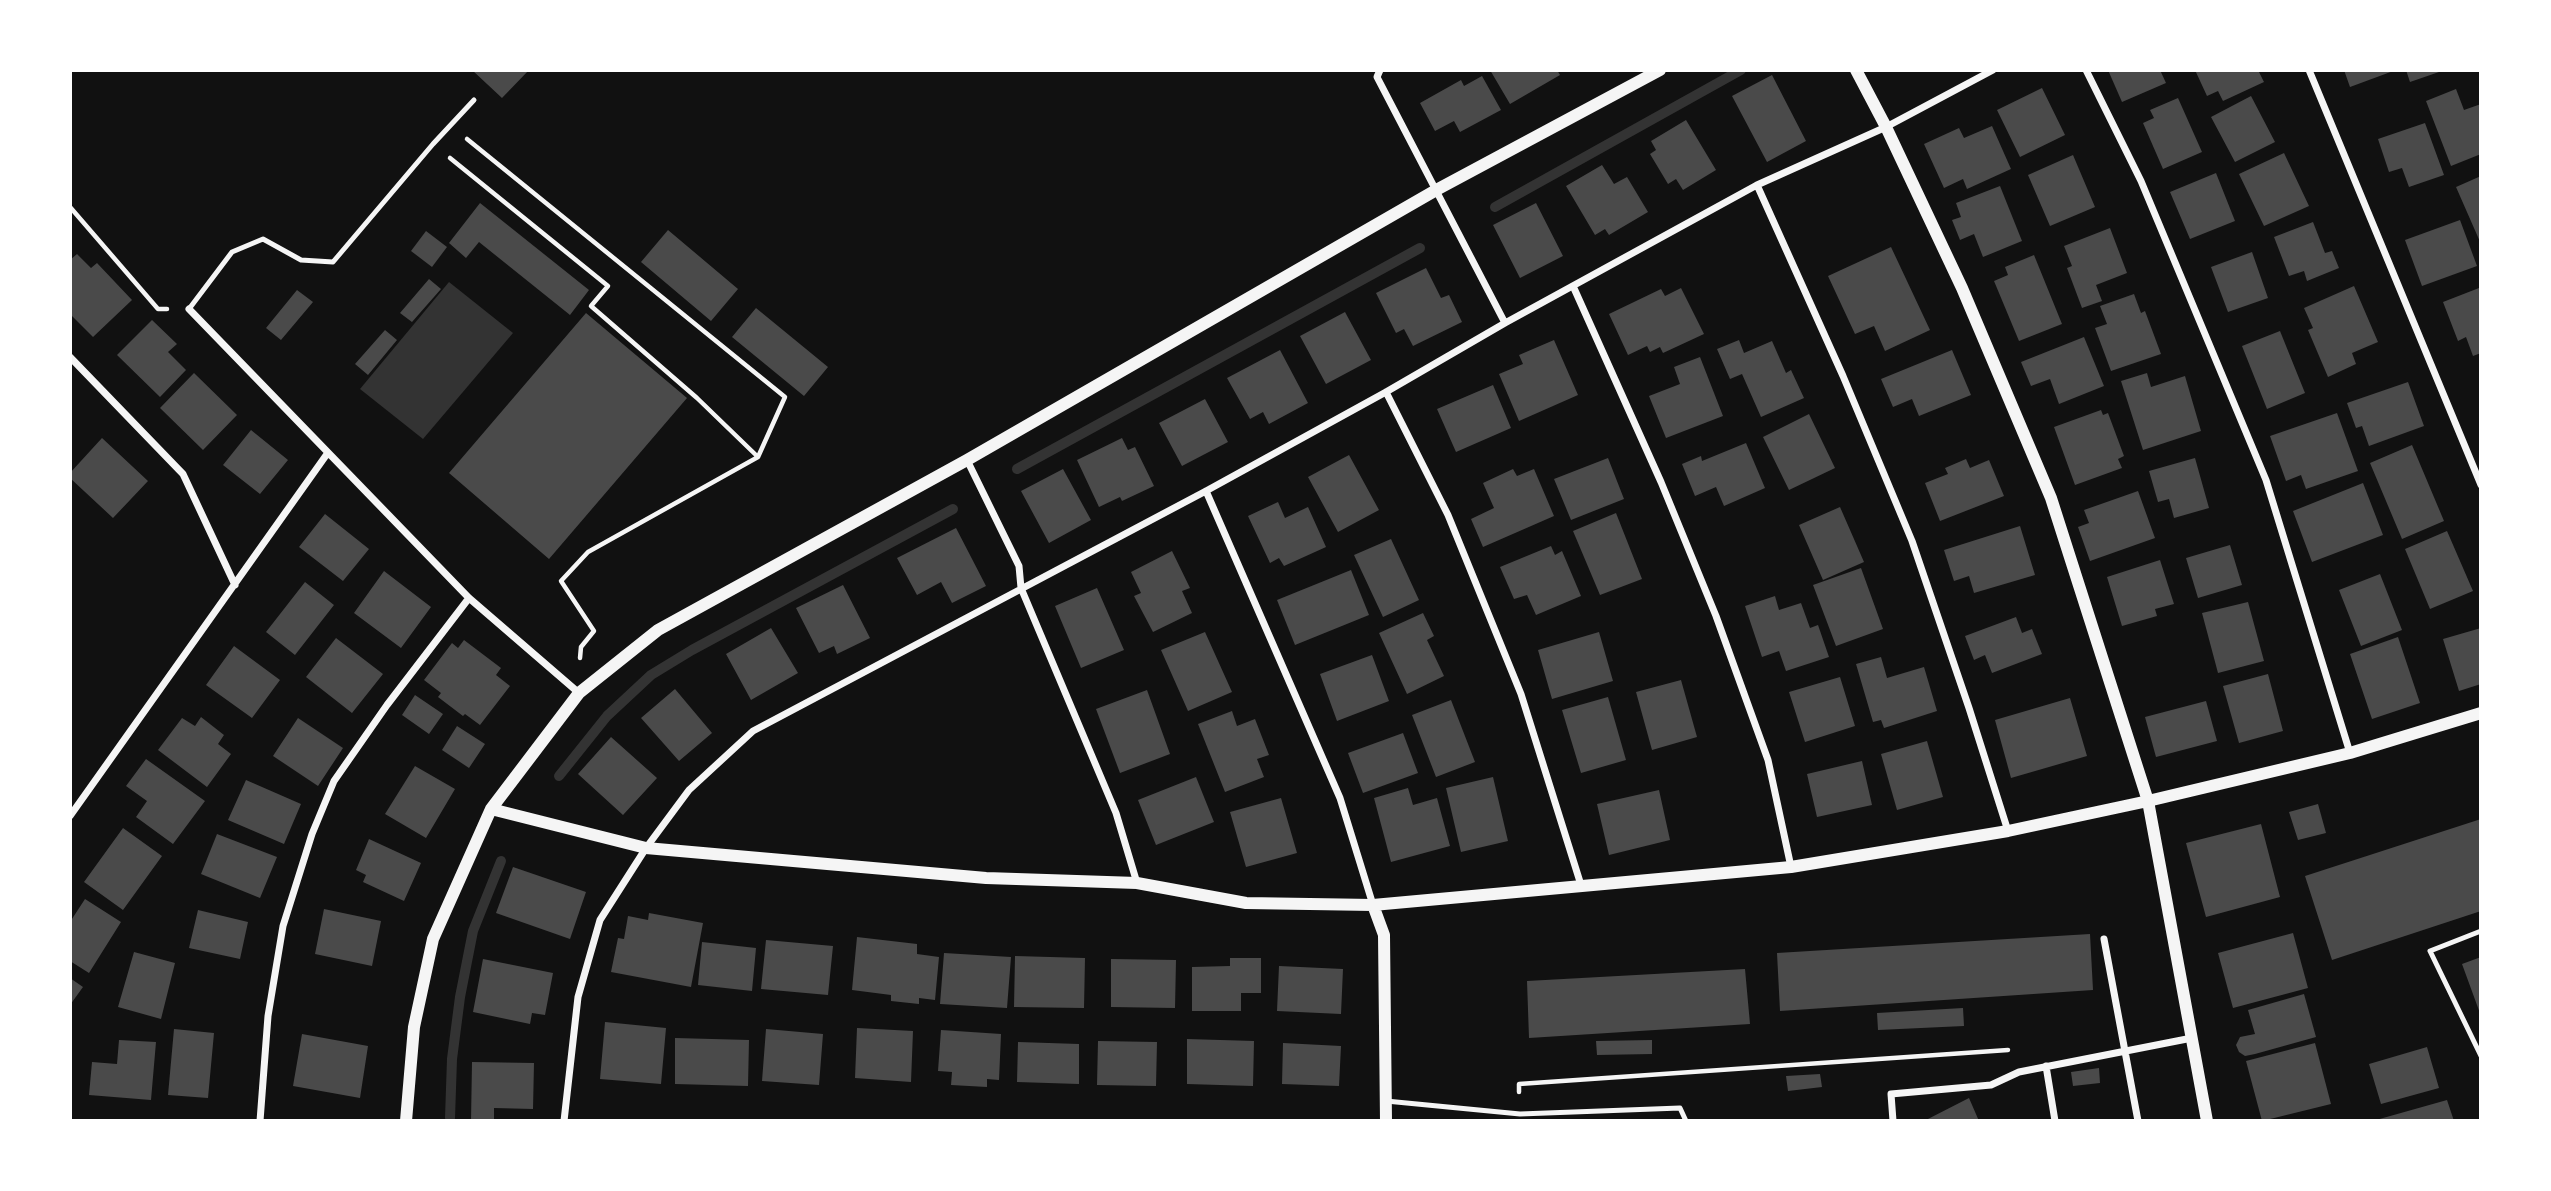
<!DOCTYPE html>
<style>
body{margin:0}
#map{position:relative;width:2551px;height:1191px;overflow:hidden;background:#111;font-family:Helvetica,sans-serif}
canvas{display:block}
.frame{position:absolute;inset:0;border:72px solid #fff;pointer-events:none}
</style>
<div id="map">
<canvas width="2551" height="1191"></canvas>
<div class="frame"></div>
</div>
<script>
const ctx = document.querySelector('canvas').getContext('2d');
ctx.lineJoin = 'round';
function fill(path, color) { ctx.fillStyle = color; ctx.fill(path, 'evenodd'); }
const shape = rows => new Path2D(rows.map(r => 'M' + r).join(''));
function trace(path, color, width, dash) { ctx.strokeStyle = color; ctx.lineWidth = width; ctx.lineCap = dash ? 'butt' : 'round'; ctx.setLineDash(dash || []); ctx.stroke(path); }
const water = shape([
 [449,282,513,333,423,439,360,389]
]);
const stream = shape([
 [1495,207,1741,70],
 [1017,469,1420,248],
 [559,776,607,716,651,675,692,650,953,509],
 [450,1118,452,1059,460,997,473,931,501,861]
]);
const building = shape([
 [472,70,529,70,502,98],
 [1490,70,1557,70,1560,75,1510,104],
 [2108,70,2160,70,2166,83,2122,102],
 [2195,70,2264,70,2259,72,2264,82,2223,101,2218,91,2207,96],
 [2344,70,2396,70,2350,87],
 [2406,70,2438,70,2439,72,2410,82],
 [1772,75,1806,141,1767,162,1732,96],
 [1482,76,1501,110,1460,132,1454,121,1435,131,1420,103,1461,80,1464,86],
 [2042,88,2065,135,2020,157,1997,110],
 [2456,89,2464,110,2481,104,2481,154,2451,166,2426,101],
 [2251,96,2275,142,2235,162,2211,117],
 [2178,98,2202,152,2163,169,2143,123,2154,118,2150,110],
 [1686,120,1716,170,1683,190,1676,179,1668,184,1650,154,1656,150,1651,141],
 [2425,123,2444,175,2409,187,2402,168,2389,172,2378,139],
 [1992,126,2011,169,1967,189,1963,179,1944,188,1924,144,1959,128,1964,138],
 [2284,153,2309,206,2264,226,2239,174],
 [2073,155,2095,207,2050,226,2028,175],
 [1602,165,1614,184,1627,177,1648,212,1609,235,1605,229,1595,235,1566,186],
 [2216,173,2235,221,2190,239,2170,192],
 [2481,176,2481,244,2456,187],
 [2000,186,2022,241,1983,257,1974,234,1960,240,1952,220,1961,217,1956,203],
 [480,203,589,290,570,315,479,242,466,258,449,243],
 [1536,203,1563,256,1520,278,1493,225],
 [2460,220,2477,266,2422,286,2405,240],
 [2313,222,2325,253,2332,251,2339,268,2307,281,2304,271,2289,276,2274,237],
 [2110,228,2127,273,2096,285,2102,301,2082,308,2067,268,2072,266,2064,246],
 [668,230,738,289,711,321,641,262],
 [426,231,447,247,432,267,411,251],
 [1891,247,1930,330,1885,351,1874,326,1855,334,1828,276],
 [2252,252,2268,298,2228,312,2211,267],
 [77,254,91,268,97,263,132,300,93,337,70,314,70,260],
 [2034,255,2062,324,2019,341,1994,281,2008,275,2005,267],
 [1426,268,1441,298,1449,295,1462,322,1413,346,1404,329,1396,333,1376,293],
 [429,279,441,289,412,322,400,313],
 [2354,286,2378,342,2352,353,2356,364,2328,377,2308,330,2313,328,2304,308],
 [1681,288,1704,334,1663,353,1660,347,1650,352,1647,346,1628,355,1609,314,1661,289,1665,296],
 [2479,288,2481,294,2481,353,2473,356,2466,337,2458,341,2443,302],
 [297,290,313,302,281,340,266,328],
 [2134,294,2141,313,2145,311,2161,354,2111,371,2095,328,2107,324,2100,306],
 [756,308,828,367,804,396,732,337],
 [1345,312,1371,360,1326,384,1300,336],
 [586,313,687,398,549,559,449,473],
 [152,320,177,344,168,352,186,370,160,397,117,355],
 [385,330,397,340,368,375,355,364],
 [2280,331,2305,393,2267,409,2242,346],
 [2084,337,2104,386,2059,404,2050,379,2031,386,2021,362],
 [1554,340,1578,395,1519,421,1499,374,1523,364,1519,355],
 [1739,340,1744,353,1772,341,1786,373,1791,370,1804,398,1761,417,1742,374,1730,379,1717,349],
 [1280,350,1308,403,1269,424,1263,412,1250,419,1227,378],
 [1952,350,1971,395,1919,416,1912,399,1893,407,1881,379],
 [1700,357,1723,416,1666,438,1649,396,1680,384,1674,367],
 [194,373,237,415,203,450,160,408],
 [2147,373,2151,387,2185,376,2201,431,2143,450,2121,381],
 [2408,382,2424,426,2369,446,2362,426,2356,428,2347,403],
 [1493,385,1511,428,1456,452,1437,409],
 [1205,399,1228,442,1182,466,1159,423],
 [2101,410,2103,415,2108,413,2124,456,2118,459,2122,468,2075,485,2054,427],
 [2337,413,2358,471,2306,489,2301,475,2286,481,2270,436],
 [1809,414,1835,468,1789,490,1763,437],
 [251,430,288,460,260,494,223,465],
 [102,438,148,481,113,518,70,478,70,473],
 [1122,438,1128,450,1135,447,1154,486,1122,501,1120,497,1099,507,1077,460],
 [1746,443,1765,488,1724,506,1716,487,1695,496,1682,464,1701,456,1702,461],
 [2412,445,2444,521,2402,539,2370,463],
 [1349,455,1379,510,1338,532,1308,477],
 [1608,458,1624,499,1571,520,1554,479],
 [2195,458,2209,508,2174,518,2169,499,2158,502,2149,471],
 [1966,459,1970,468,1989,460,2004,496,1940,521,1925,483,1948,474,1945,468],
 [1063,469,1091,520,1049,543,1021,491],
 [1513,469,1517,476,1534,469,1554,516,1483,547,1471,519,1494,508,1483,483],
 [2363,483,2383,535,2312,562,2293,511],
 [2138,491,2155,538,2090,561,2078,527,2089,523,2084,510],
 [1278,502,1285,518,1308,507,1326,547,1284,566,1279,558,1270,563,1248,516],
 [1840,507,1864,562,1823,580,1799,525],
 [1616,513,1642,579,1600,595,1573,531],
 [325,514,369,549,343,581,299,547],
 [2020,526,2035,575,1974,593,1969,576,1954,581,1944,550],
 [956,528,986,586,952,603,941,582,917,595,897,558],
 [2447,531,2473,591,2430,609,2405,549],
 [1391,539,1419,600,1383,617,1354,555],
 [2230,545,2242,585,2198,598,2186,558],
 [1551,546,1555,555,1562,551,1581,596,1536,615,1527,595,1514,599,1500,567],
 [1172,551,1190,588,1182,591,1192,613,1153,632,1134,596,1141,593,1131,572],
 [2160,560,2174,604,2155,609,2157,616,2122,626,2107,577],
 [1861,568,1883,629,1836,646,1813,585],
 [1351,570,1369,615,1295,645,1277,600],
 [384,571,431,607,401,648,354,613],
 [2380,574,2402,630,2361,646,2339,590],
 [305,582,334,605,295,655,266,632],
 [843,585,870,638,837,654,834,646,819,653,796,608],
 [1097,588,1124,650,1081,668,1055,606],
 [1775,596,1779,610,1801,603,1810,628,1818,625,1829,657,1786,671,1779,651,1762,657,1745,606],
 [2248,602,2264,661,2218,673,2202,613],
 [1423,613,1434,636,1427,640,1444,676,1407,694,1379,633],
 [2016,617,2022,633,2032,629,2042,654,1992,673,1985,655,1974,660,1965,636],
 [771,628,798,673,751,700,726,654],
 [2481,628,2481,684,2459,691,2443,639],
 [1205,632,1232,692,1188,711,1161,650],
 [1599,632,1613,681,1552,699,1538,650],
 [2398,637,2420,703,2372,719,2350,654],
 [336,638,383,674,352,713,306,677],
 [464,640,501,668,496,675,510,686,480,725,465,714,463,716,438,697,441,693,424,680,452,643,458,648],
 [234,646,280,680,252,718,206,685],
 [1372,655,1389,701,1337,721,1320,674],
 [1881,657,1887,678,1924,667,1937,711,1884,728,1881,720,1873,722,1856,664],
 [2268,674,2283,731,2239,743,2223,686],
 [1840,677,1855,726,1805,742,1789,692],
 [1681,680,1697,737,1652,750,1636,692],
 [675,689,712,733,679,761,641,718],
 [1147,690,1170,754,1120,773,1096,709],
 [415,695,443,714,429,734,402,715],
 [1608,697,1626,760,1581,773,1562,710],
 [2070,698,2087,756,2011,778,1995,720],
 [1451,700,1475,762,1436,777,1412,715],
 [2206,701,2217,741,2156,757,2145,717],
 [1232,711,1237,726,1255,719,1269,755,1257,759,1264,777,1225,792,1198,724],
 [201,717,224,735,218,744,231,754,207,787,158,750,182,718,195,726],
 [298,718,343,748,318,786,273,756],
 [457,726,485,744,469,768,442,750],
 [1403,733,1418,773,1363,793,1348,753],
 [611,737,657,778,623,815,578,774],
 [1927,741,1943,797,1897,810,1881,754],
 [146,759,205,801,173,844,136,817,147,801,126,786],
 [1862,761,1872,805,1817,817,1807,774],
 [415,766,455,789,426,838,385,814],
 [1196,777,1214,822,1156,845,1138,800],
 [1493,777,1508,841,1461,852,1446,788],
 [246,780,301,804,284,844,228,820],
 [1408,788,1413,805,1437,798,1450,846,1391,862,1374,798],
 [1659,790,1670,840,1609,855,1597,804],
 [1281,798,1297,853,1246,867,1230,812],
 [2318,804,2326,833,2298,840,2289,812],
 [2481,819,2481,911,2332,960,2305,876],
 [2261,824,2280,897,2206,917,2186,843],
 [123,828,162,856,123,910,84,882],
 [217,834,277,857,260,898,201,874],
 [369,839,421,863,404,901,363,882,366,875,356,870],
 [513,867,586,892,570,939,496,913],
 [85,899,121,922,89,973,70,961,70,922],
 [324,909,381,921,372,966,315,954],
 [198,910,248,922,240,959,189,948],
 [649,913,703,923,691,987,611,972,618,938,624,939,628,916,648,920],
 [2293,933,2308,988,2233,1008,2218,953],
 [2090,934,2093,990,1780,1011,1777,953],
 [857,937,917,944,917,954,939,957,935,1000,919,998,919,1004,891,1001,891,995,852,990],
 [766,940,833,946,828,995,761,989],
 [702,942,756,948,752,991,698,985],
 [134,952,175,963,161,1019,118,1007],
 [944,953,1011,957,1007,1008,940,1004],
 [1015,956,1085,958,1084,1008,1014,1007],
 [2481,957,2481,1016,2462,964],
 [1230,958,1261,958,1261,993,1241,993,1241,1011,1192,1011,1192,967,1230,966],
 [483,959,553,973,545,1015,532,1013,530,1024,473,1012],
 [1111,959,1176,960,1175,1008,1111,1007],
 [1279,966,1343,969,1341,1014,1277,1011],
 [1745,969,1750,1024,1529,1038,1527,981],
 [70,978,83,987,70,1005],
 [2304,994,2316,1037,2255,1054,2245,1056,2239,1052,2236,1045,2240,1037,2255,1034,2248,1010],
 [1963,1008,1964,1026,1878,1030,1877,1013],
 [605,1022,666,1028,661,1084,600,1079],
 [857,1028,913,1031,911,1082,855,1078],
 [174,1029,214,1033,208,1098,168,1095],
 [766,1029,823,1034,819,1085,762,1081],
 [941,1030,1001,1034,999,1080,987,1079,987,1087,951,1085,952,1072,938,1071],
 [302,1034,368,1046,360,1098,293,1086],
 [675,1038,749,1040,748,1086,675,1084],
 [1187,1039,1254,1041,1253,1086,1187,1084],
 [119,1040,156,1042,151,1100,89,1095,92,1062,117,1064],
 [1652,1040,1652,1054,1597,1055,1596,1041],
 [1098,1041,1157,1042,1156,1086,1097,1085],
 [1018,1042,1079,1044,1079,1084,1017,1082],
 [1283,1043,1341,1046,1339,1086,1282,1084],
 [2315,1043,2331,1104,2262,1121,2246,1061],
 [2427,1047,2439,1088,2381,1104,2369,1064],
 [472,1062,534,1063,533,1109,494,1108,494,1121,471,1121],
 [2099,1068,2100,1083,2073,1086,2071,1072],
 [1820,1074,1822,1087,1788,1091,1786,1076],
 [1969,1098,1979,1121,1924,1121],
 [2447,1100,2454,1121,2376,1121,2376,1120]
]);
const path = shape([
 [467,139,785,397,758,457,588,552,561,581,594,631,581,647,580,658],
 [450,158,608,286,591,306,697,398,758,457],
 [70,207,158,309,167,309],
 [1519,1092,1519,1084,2008,1050]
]);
const service = shape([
 [189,309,232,252,263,239,301,260,333,262,433,144,474,100],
 [2481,931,2430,951,2481,1056],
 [1386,1101,1520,1114,1680,1108,1686,1121]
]);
const minor = shape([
 [1380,70,1377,77,1505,323],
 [2086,70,2141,181,2266,480,2350,753],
 [2309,70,2481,485],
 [1757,185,1843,376,1912,541,1969,708,2008,831],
 [1573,286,1661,482,1716,616,1768,760,1791,867],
 [189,309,469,598,579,693],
 [70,357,183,474,235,585],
 [1386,392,1448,515,1521,694,1581,885],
 [967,460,1019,566,1021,588,1116,813,1137,883],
 [1206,491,1340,798,1373,905],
 [70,816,327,454],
 [2104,939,2138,1121],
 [2046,1066,2055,1121],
 [260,1121,268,1016,283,926,312,834,334,781,387,705,469,598],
 [564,1121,578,997,600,920,646,848,689,790,753,731,1206,491,1386,392,1505,323,1757,185,1886,127,1993,70],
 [1893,1121,1891,1094,1991,1085,2019,1072,2192,1038]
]);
const tertiary = shape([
 [1856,70,1886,127,1962,288,2051,498,2148,801,2207,1121],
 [491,809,646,848,986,878,1137,883,1246,903,1373,905,1791,867,2008,831,2148,801,2350,753,2481,713],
 [1373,905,1384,935,1386,1121],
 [406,1121,414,1027,433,939,491,809,579,693,658,630,967,460,1438,189,1660,70]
]);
fill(water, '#333');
trace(stream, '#333', 10);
fill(building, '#4a4a4a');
trace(path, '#f5f5f5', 4.5);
trace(service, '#f5f5f5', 5);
trace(minor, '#f5f5f5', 7);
trace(tertiary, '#f5f5f5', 12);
</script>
